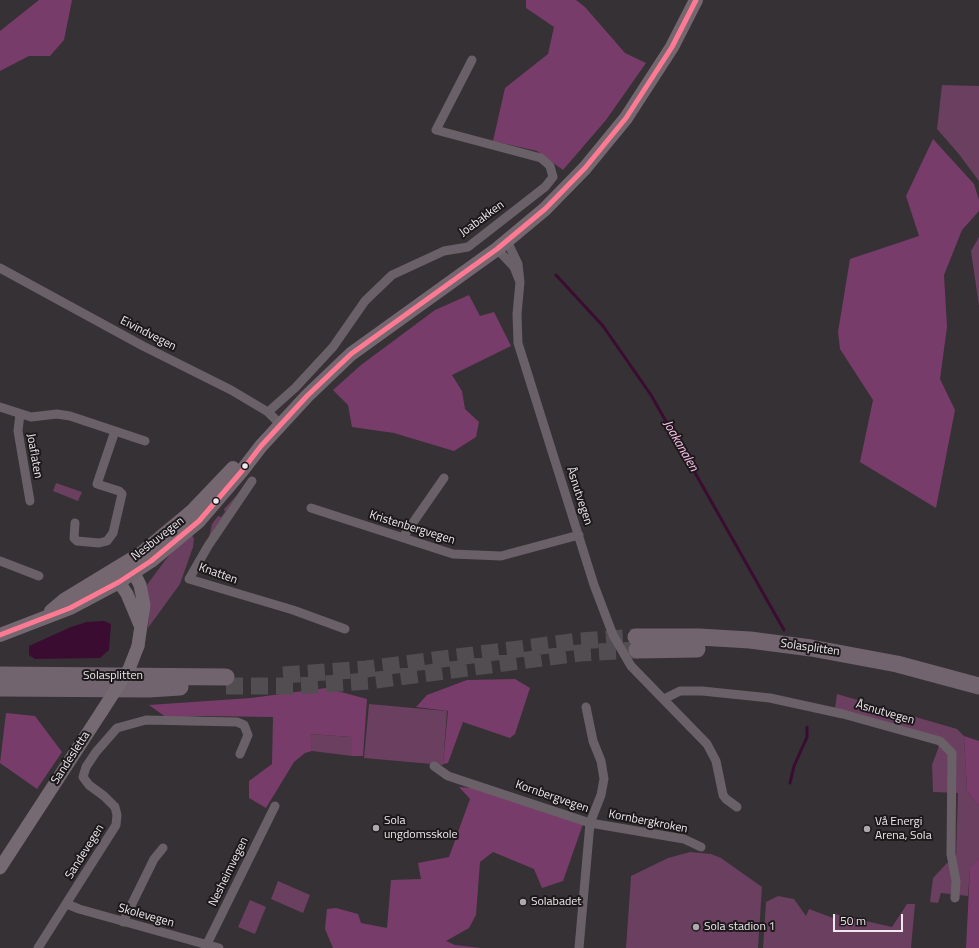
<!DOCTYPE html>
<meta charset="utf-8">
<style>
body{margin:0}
#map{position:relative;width:979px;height:948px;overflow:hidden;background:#363134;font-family:"Titillium Web",sans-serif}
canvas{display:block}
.scale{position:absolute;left:833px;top:914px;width:70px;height:18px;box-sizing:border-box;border:2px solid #eee9ed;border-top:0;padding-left:5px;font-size:12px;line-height:14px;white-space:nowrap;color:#eee9ed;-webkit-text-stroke:3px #1d191b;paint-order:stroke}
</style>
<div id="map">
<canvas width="979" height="948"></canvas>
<div class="scale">50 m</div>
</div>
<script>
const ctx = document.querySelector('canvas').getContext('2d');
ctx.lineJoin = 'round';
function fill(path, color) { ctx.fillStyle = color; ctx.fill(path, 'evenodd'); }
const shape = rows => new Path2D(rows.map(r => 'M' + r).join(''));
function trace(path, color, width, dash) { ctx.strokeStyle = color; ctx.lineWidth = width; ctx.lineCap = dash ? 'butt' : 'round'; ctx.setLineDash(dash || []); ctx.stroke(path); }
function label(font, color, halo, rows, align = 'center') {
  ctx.font = font + ' "Titillium Web",sans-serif'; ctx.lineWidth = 4; ctx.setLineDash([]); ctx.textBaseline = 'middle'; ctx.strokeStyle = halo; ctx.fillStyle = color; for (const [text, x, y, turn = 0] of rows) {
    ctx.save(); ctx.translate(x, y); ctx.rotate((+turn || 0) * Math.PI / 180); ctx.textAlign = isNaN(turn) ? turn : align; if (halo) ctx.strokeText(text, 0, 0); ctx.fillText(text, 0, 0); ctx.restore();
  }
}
const green = shape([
 [942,85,979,86,979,181,958,153,937,129],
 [979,237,979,306,971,251],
 [56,483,82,492,78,501,53,491],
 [238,494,209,537,212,524,218,516,221,517,225,512,224,509],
 [191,533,194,539,193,547,180,584,148,628,149,611,146,586,170,554],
 [837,694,957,729,964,736,967,791,979,806,979,858,970,869,968,896,941,893,938,903,930,902,933,878,947,863,950,863,956,857,958,793,933,792,932,765,939,746,940,737,835,708],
 [369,704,447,711,443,765,364,758],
 [309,734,352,737,352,756,312,751],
 [690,852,711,854,721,858,762,887,758,948,626,948,631,876,668,858],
 [278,881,310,895,303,913,271,899],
 [778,896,794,899,806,916,809,909,833,918,835,914,892,927,907,904,915,904,911,948,763,948,766,902],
 [250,900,266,907,255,934,238,927]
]);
const forest = shape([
 [39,0,72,0,64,40,50,56,29,56,0,71,0,31],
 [526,0,576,0,585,7,625,53,646,63,606,120,563,170,537,151,493,141,505,88,548,54,554,27,526,8],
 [933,139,974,184,979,200,979,211,962,230,944,275,947,327,940,379,955,410,936,508,860,462,873,400,840,349,838,332,850,259,919,236,906,196],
 [469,295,480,316,494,312,511,346,452,375,462,391,465,409,479,422,476,437,454,451,394,433,352,427,348,405,333,390,361,365,435,310],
 [515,679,530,688,515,734,510,738,463,722,448,763,443,764,448,711,416,707,427,695,467,680],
 [326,688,367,699,363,756,352,756,352,737,310,734,312,751,305,753,294,762,266,808,249,798,249,781,272,764,273,717,202,716,167,718,149,705,251,698],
 [6,713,35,716,62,752,37,789,0,763],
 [964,736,979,741,979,806,967,791],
 [459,787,485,789,583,824,563,881,542,888,534,869,493,852,480,862,476,915,469,928,446,941,455,945,481,948,333,948,325,929,327,909,336,908,358,914,361,923,387,928,391,880,421,879,418,863,449,857,470,799],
 [979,858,979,948,966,948,970,868]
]);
const water = shape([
 [104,621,111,624,109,650,100,658,35,659,29,655,29,646,71,627,87,622]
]);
const stream = shape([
 [556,275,603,326,651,395,784,630],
 [790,783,794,766,807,737,807,727]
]);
const highwayTunnel = shape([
 [283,675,366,669,579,641,636,637],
 [226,686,298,686,369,681,580,653,637,650]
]);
const street = shape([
 [497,249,514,267,520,282,518,264,507,241],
 [0,268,143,346,231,390,268,412,281,425],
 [520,282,517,314,518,343,594,585,613,635,631,666,707,744,716,761,723,795,726,799,737,807],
 [0,407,31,417,57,414,70,416,145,441],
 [268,412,295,388,333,347,365,301,392,275,444,251,468,247,545,187,553,177,550,166,541,158,436,130,472,60],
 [20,414,18,431,30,501],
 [252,481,208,546,189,579,293,610,345,629],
 [311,508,453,554,501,556,579,535],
 [75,523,74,538,77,541,99,543,107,541,113,533,122,494,119,491,97,484,115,431],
 [403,537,444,478],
 [0,561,39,576],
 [664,699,680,691,702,691,770,698,843,714,940,741,952,753,951,854,956,881,955,898],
 [586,707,593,741,601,761,604,779,601,795,590,823,684,839,701,847],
 [434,766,448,776,590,823,579,948],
 [67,904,79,909,219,948],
 [123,922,154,859,163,848],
 [38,948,116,825,117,815,115,807,104,796,89,785,83,777,86,767,96,752,117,728,146,720,237,722,244,725,248,735,240,754],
 [205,948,275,806]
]);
const secondary = shape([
 [138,646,144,605,140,585,134,573,120,568,119,582,127,594,140,625],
 [0,868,102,711]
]);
const primary = shape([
 [51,611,64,600,143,552,191,512,233,468],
 [0,635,70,608,119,582,151,561,199,521,241,472,261,446,307,396,351,354,497,249,545,209,585,168,626,118,672,47,696,0]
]);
const highway = shape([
 [636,637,699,637,750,640,811,648,897,664,979,686],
 [637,650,697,649],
 [0,675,226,677],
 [0,688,149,689,180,687]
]);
const secondaryBridge = shape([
 [102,711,129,669,138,646]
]);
const bus1 = shape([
 [0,635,70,608,119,582,151,561,199,521,241,472,261,446,307,396,351,354,497,249,545,209,585,168,626,118,672,47,696,0]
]);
const markers = [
 [245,466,3.5,"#eee9ed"],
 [216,501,3.5,"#eee9ed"],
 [376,828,4,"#aea9ac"],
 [867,829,4,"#aea9ac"],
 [523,902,4,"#aea9ac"],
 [696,927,4,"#aea9ac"]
];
const streetNames = [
 ["Joabakken",482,219,-36],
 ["Eivindvegen",148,334,27],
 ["Joaflaten",34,456,80],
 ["Åsnutvegen",579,496,72],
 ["Kristenbergvegen",412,528,17],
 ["Nesbuvegen",158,539,-38],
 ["Knatten",218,574,20],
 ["Solasplitten",810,648,8],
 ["Solasplitten",113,676],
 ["Åsnutvegen",885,713,16],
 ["Sandesletta",71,758,-57],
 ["Kornbergvegen",552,797,19],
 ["Kornbergkroken",648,822,11],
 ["Sandevegen",85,852,-58],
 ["Nesheimvegen",229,872,-64],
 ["Skolevegen",146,916,16]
];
const poiNames = [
 ["Sola",384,821],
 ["ungdomsskole",384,835],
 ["Vå Energi",875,822],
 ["Arena, Sola",875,836],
 ["Solabadet",531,902],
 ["Sola stadion 1",704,927]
];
const waterNames = [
 ["Joakanalen",680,446,60]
];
fill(green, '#6a3f5f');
fill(forest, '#783c6a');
fill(water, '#3b0c31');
trace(stream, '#3b0c31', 3);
trace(highwayTunnel, '#524d50', 17, [17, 8]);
trace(street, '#6a6067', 9);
trace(secondary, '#766a72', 13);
trace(primary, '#746770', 14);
trace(highway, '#72646e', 17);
trace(secondaryBridge, '#766a72', 13);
trace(bus1, '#fe7a93', 5);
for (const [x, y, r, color] of markers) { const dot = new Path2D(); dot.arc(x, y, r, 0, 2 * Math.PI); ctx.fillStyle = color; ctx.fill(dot); trace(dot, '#1d191b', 1.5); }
label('12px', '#eee9ed', '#1d191b', streetNames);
label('12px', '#eee9ed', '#1d191b', poiNames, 'left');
label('italic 13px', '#fec2ed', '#1d191b', waterNames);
</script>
